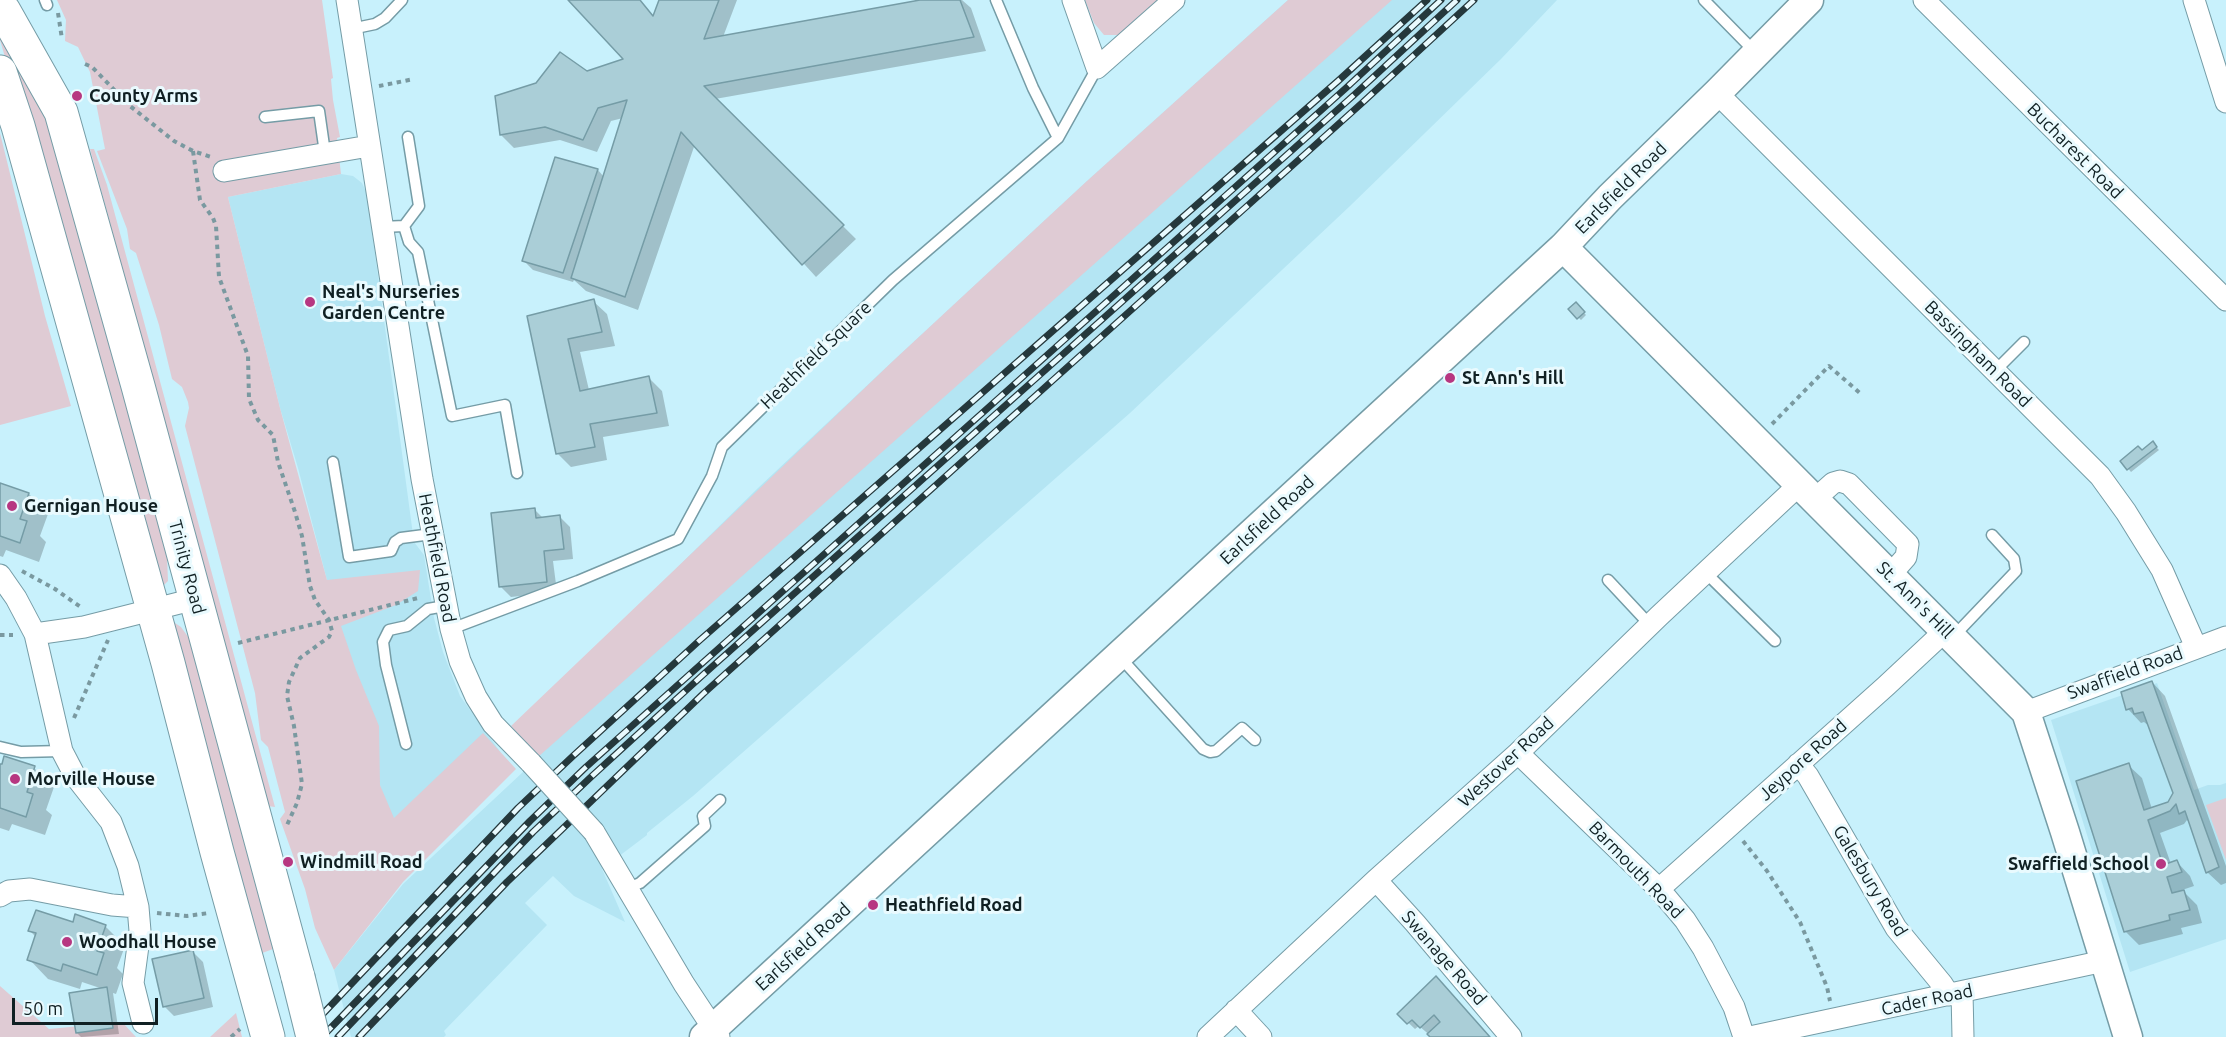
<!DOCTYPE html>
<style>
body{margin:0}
#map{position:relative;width:2226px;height:1037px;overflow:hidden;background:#c8f1fc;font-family:Ubuntu,sans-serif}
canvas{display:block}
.scale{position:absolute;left:12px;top:998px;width:146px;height:27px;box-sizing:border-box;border:3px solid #102023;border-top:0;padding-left:8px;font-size:18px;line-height:21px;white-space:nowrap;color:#102023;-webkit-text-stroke:4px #e9fafe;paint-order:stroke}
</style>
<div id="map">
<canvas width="2226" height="1037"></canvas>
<div class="scale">50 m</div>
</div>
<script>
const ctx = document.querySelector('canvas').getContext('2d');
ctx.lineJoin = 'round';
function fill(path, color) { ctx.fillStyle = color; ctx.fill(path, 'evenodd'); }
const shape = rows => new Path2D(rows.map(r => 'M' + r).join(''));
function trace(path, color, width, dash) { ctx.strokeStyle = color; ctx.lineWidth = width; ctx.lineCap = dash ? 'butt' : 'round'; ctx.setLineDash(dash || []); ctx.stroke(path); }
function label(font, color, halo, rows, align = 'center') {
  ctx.font = font + ' Ubuntu,sans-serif'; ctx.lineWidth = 6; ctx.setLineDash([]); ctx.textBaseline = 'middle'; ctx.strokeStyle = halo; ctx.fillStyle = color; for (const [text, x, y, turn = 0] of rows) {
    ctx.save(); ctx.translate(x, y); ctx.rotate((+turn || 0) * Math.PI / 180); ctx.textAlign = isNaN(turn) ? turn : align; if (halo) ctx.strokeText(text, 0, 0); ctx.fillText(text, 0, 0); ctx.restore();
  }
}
const built = shape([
 [1288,0,1557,0,1501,59,1350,206,1130,413,693,796,647,833,647,835,602,869,625,922,574,896,553,876,525,903,547,925,444,1031,446,1035,444,1037,351,1037,334,970,403,884,538,758,638,606,758,488,893,361,1087,181],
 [341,174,353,176,362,183,367,194,414,542,424,555,434,618,443,652,460,696,501,753,398,855,298,468,280,408,228,197],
 [2157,683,2194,790,2208,785,2220,785,2226,783,2226,939,2130,972,2051,720]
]);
const green = shape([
 [57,0,322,0,333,78,331,79,333,100,340,137,337,138,341,174,228,197,280,408,327,580,420,570,418,591,396,605,341,626,356,670,379,726,380,785,394,818,483,733,516,769,403,882,334,970,315,928,305,889,280,819,285,812,268,747,261,740,255,693,185,426,189,408,188,402,182,387,172,379,159,325,136,253,130,249,127,229,97,151,105,149,90,72,78,47,65,41,66,20],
 [1085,0,1159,0,1118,35,1104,35,1094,23],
 [1288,0,1392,0,538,757,511,726,893,361,1087,181],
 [0,22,39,95,96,288,167,557,168,581,164,585,158,583,0,40],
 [0,133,45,316,71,406,0,425],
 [90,149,94,149,107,185,275,807,267,806],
 [172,621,181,627,194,645,273,949,257,955],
 [2226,798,2226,860,2206,805],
 [0,986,49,1029,122,1022,136,1037,0,1037],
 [236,1013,242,1037,210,1037]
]);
const shadow = shape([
 [570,0,639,0,654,17,660,0,737,0,723,37,928,0,962,0,971,8,986,51,715,99,856,239,816,277,695,144,638,310,586,291,574,280,573,282,533,270,523,260,556,159,598,170,604,177,623,118,611,121,597,152,560,140,514,148,501,135,587,72,626,60],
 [593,301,607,314,615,346,580,352,589,390,649,378,662,391,669,426,603,437,607,460,571,467,558,454,529,317],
 [1576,304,1586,315,1581,320,1570,309],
 [2155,446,2159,450,2131,472,2122,461],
 [0,485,29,494,48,514,40,536,46,542,39,562,6,550,3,557,0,556],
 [534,509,544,519,560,517,570,527,573,559,553,561,557,592,511,597,501,587],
 [2152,682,2165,696,2226,866,2226,883,2221,885,2207,872,2191,824,2187,820,2184,824,2160,833,2171,864,2177,862,2190,876,2194,886,2182,890,2197,905,2202,923,2181,928,2183,934,2139,945,2125,931,2128,765,2142,778,2152,809,2169,803,2174,793,2149,726,2144,722,2141,723,2128,709],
 [5,758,34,768,54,787,46,810,52,815,45,835,12,824,9,831,0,828,0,765,3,766],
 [74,924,105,926,125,946,117,968,123,974,116,994,113,993,119,1034,81,1037,77,1033,103,989,82,982,80,989,48,979,29,959,36,937,30,931],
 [193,952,203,962,213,1007,174,1016,164,1006],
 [1436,978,1489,1037,1432,1037,1419,1026,1415,1029,1399,1014]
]);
const building = shape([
 [568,0,640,0,653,16,659,0,719,0,704,39,920,0,960,0,974,37,704,86,844,225,802,265,681,132,625,297,571,278,627,100,598,108,583,140,545,127,500,135,495,96,536,83,560,52,587,71,623,59,568,0],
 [555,157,598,169,563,273,522,261,555,157],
 [594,299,602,332,568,339,580,391,649,376,657,413,590,424,595,447,556,454,527,316,594,299],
 [1576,302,1585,312,1577,319,1568,309,1576,302],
 [2153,441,2157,447,2127,470,2120,461,2138,446,2142,450,2153,441],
 [0,483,29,493,20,519,27,521,20,543,0,536,0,483],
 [535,508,536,518,560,515,564,549,544,551,547,582,499,587,491,513,535,508],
 [2152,681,2219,867,2206,873,2185,811,2179,814,2176,804,2170,811,2148,820,2163,865,2177,860,2182,872,2167,877,2172,893,2184,890,2190,910,2169,915,2170,920,2124,932,2076,781,2129,763,2144,810,2168,802,2173,793,2143,712,2134,714,2132,708,2126,710,2121,692,2152,681],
 [4,756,35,766,27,792,33,794,26,817,0,808,0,764,2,764,4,756],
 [36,910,73,922,75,914,106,925,97,951,104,953,97,975,63,964,61,971,27,960,36,933,28,931,36,910],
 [193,950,204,998,163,1007,152,959,193,950],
 [1436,976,1490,1037,1430,1037,1427,1034,1440,1022,1434,1015,1420,1028,1412,1020,1407,1024,1397,1014,1436,976],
 [107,987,113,1028,76,1033,69,993,107,987]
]);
const path = shape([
 [58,13,62,39],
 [85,64,92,67,130,106,174,141,193,151,211,157],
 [379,86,414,79],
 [193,151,200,200,213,218,216,226,219,277,248,356,249,399,258,420,273,435,278,462,295,512,302,536,310,586,315,600,329,620,332,631,329,637,300,658,289,682,287,696,294,726,302,784,297,803,287,825],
 [1772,424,1829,366,1861,394],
 [22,571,55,589,82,608],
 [0,635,13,635],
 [238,643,418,598],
 [74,718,108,640],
 [1743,841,1767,871,1800,922,1827,987,1830,1001],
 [157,913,187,916,209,913],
 [231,1037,240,1029]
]);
const lane = shape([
 [45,0,47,5],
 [996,0,1033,88,1058,138],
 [1704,0,1756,53],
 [351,29,375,24,385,18,402,0],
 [265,117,319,111,325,153],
 [404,226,409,242,418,252,452,416,505,405,517,473],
 [382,227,404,226,419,206,408,137],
 [1995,371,2024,342],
 [333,462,349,557,391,551,395,542,401,538,432,534],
 [1706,573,1775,641],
 [1608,580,1650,625],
 [451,629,578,581,678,539,712,476,722,447,893,280,1058,138,1097,68],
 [1953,637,2016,571,2014,559,1992,535],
 [1120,657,1203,749,1210,752,1216,751,1242,728,1255,740],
 [406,744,386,665,383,642,389,630,407,626,428,609,445,606],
 [0,747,21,752,62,751],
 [628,888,640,883,705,826,703,816,720,800]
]);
const street = shape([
 [347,0,422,479,451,629,460,661,476,697,493,724,531,763],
 [1073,0,1097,68,1174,0],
 [1924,0,2226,300],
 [2194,0,2226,102],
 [1717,93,2100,476,2126,512,2162,570,2196,647],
 [224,171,369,146],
 [1815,499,1833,483,1840,481,1849,484,1908,544,1906,557,1890,575],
 [0,575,16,598,35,634,62,751,75,776,111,822,128,866,138,907,112,905,30,889,9,891,0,896],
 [35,634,84,627,195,599],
 [2026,712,2226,637],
 [1518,753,1659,889,1685,920,1703,948,1734,1007,1744,1037],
 [1798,764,1808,776,1896,928,1942,984,1949,995],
 [594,832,684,984,719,1037],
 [1376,880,1415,923,1511,1037],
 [1659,889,1886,686,1946,630],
 [138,907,140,931,133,983,143,1023],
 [1962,992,1963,1037],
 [1236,1010,1261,1037],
 [1208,1037,1376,880,1518,753,1659,616,1800,484],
 [1750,1037,2104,961]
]);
const secondary = shape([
 [1563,247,2026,712,2065,832,2128,1037],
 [704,1037,1563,247,1610,197,1717,93,1809,0]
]);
const highway = shape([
 [0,7,4,11,61,112,138,386,298,977],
 [0,72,18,126,168,663,217,852,268,1037]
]);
const rail = shape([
 [301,1037,518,808,573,756,700,640,1338,81,1427,0],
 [322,1037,530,821,586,767,1346,88,1441,0],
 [338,1037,533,832,592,776,705,673,1354,95,1457,0],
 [359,1037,507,882,704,693,1362,103,1474,0]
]);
const streetBridge = shape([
 [531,763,594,832]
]);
const highwayBridge = shape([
 [298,977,313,1037]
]);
const markers = [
 [77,96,6,"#b73781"],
 [310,302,6,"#b73781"],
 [1450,378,6,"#b73781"],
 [12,506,6,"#b73781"],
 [15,779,6,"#b73781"],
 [288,862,6,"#b73781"],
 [2161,864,6,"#b73781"],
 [873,905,6,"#b73781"],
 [67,942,6,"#b73781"]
];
const poiNames = [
 ["County Arms",89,96],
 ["Neal's Nurseries",322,292],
 ["Garden Centre",322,313],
 ["St Ann's Hill",1462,378],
 ["Gernigan House",24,506],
 ["Morville House",27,779],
 ["Windmill Road",300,862],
 ["Swaffield School",2149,864,"right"],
 ["Heathfield Road",885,905],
 ["Woodhall House",79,942]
];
const streetNames = [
 ["Bucharest Road",2075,151,45],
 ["Earlsfield Road",1621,188,-45],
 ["Bassingham Road",1978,354,45],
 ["Heathfield Square",816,355,-44],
 ["Earlsfield Road",1267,520,-43],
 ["Heathfield Road",437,558,79],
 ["Trinity Road",187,567,75],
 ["St. Ann's Hill",1915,600,45],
 ["Swaffield Road",2125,673,-20],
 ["Jeypore Road",1803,760,-42],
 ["Westover Road",1506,762,-43],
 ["Barmouth Road",1636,870,46],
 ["Galesbury Road",1870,881,59],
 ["Earlsfield Road",803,947,-42],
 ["Swanage Road",1444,958,49],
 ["Cader Road",1927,1000,-12]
];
fill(built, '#b4e5f3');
fill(green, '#dfcbd4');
fill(shadow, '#0003');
fill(building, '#aaced7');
trace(building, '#759ca6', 1.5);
trace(lane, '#759ca6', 13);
trace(street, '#759ca6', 23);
trace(secondary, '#759ca6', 31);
trace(highway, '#759ca6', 35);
trace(path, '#7a99a0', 4, [4.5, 4.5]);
trace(lane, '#fff', 10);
trace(street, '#fff', 21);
trace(secondary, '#fff', 28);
trace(highway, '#fff', 33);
trace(rail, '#25383c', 7);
trace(rail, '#e9fafe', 4.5, [14]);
trace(streetBridge, '#759ca6', 23, []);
trace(highwayBridge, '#759ca6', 35, []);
trace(streetBridge, '#fff', 21);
trace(highwayBridge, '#fff', 33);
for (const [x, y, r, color] of markers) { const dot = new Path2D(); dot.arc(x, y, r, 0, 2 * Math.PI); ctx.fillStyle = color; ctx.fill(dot); trace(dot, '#e9fafe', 2); }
label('bold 18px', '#102023', '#e9fafe', poiNames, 'left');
label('18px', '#102023', '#e9fafe', streetNames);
</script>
